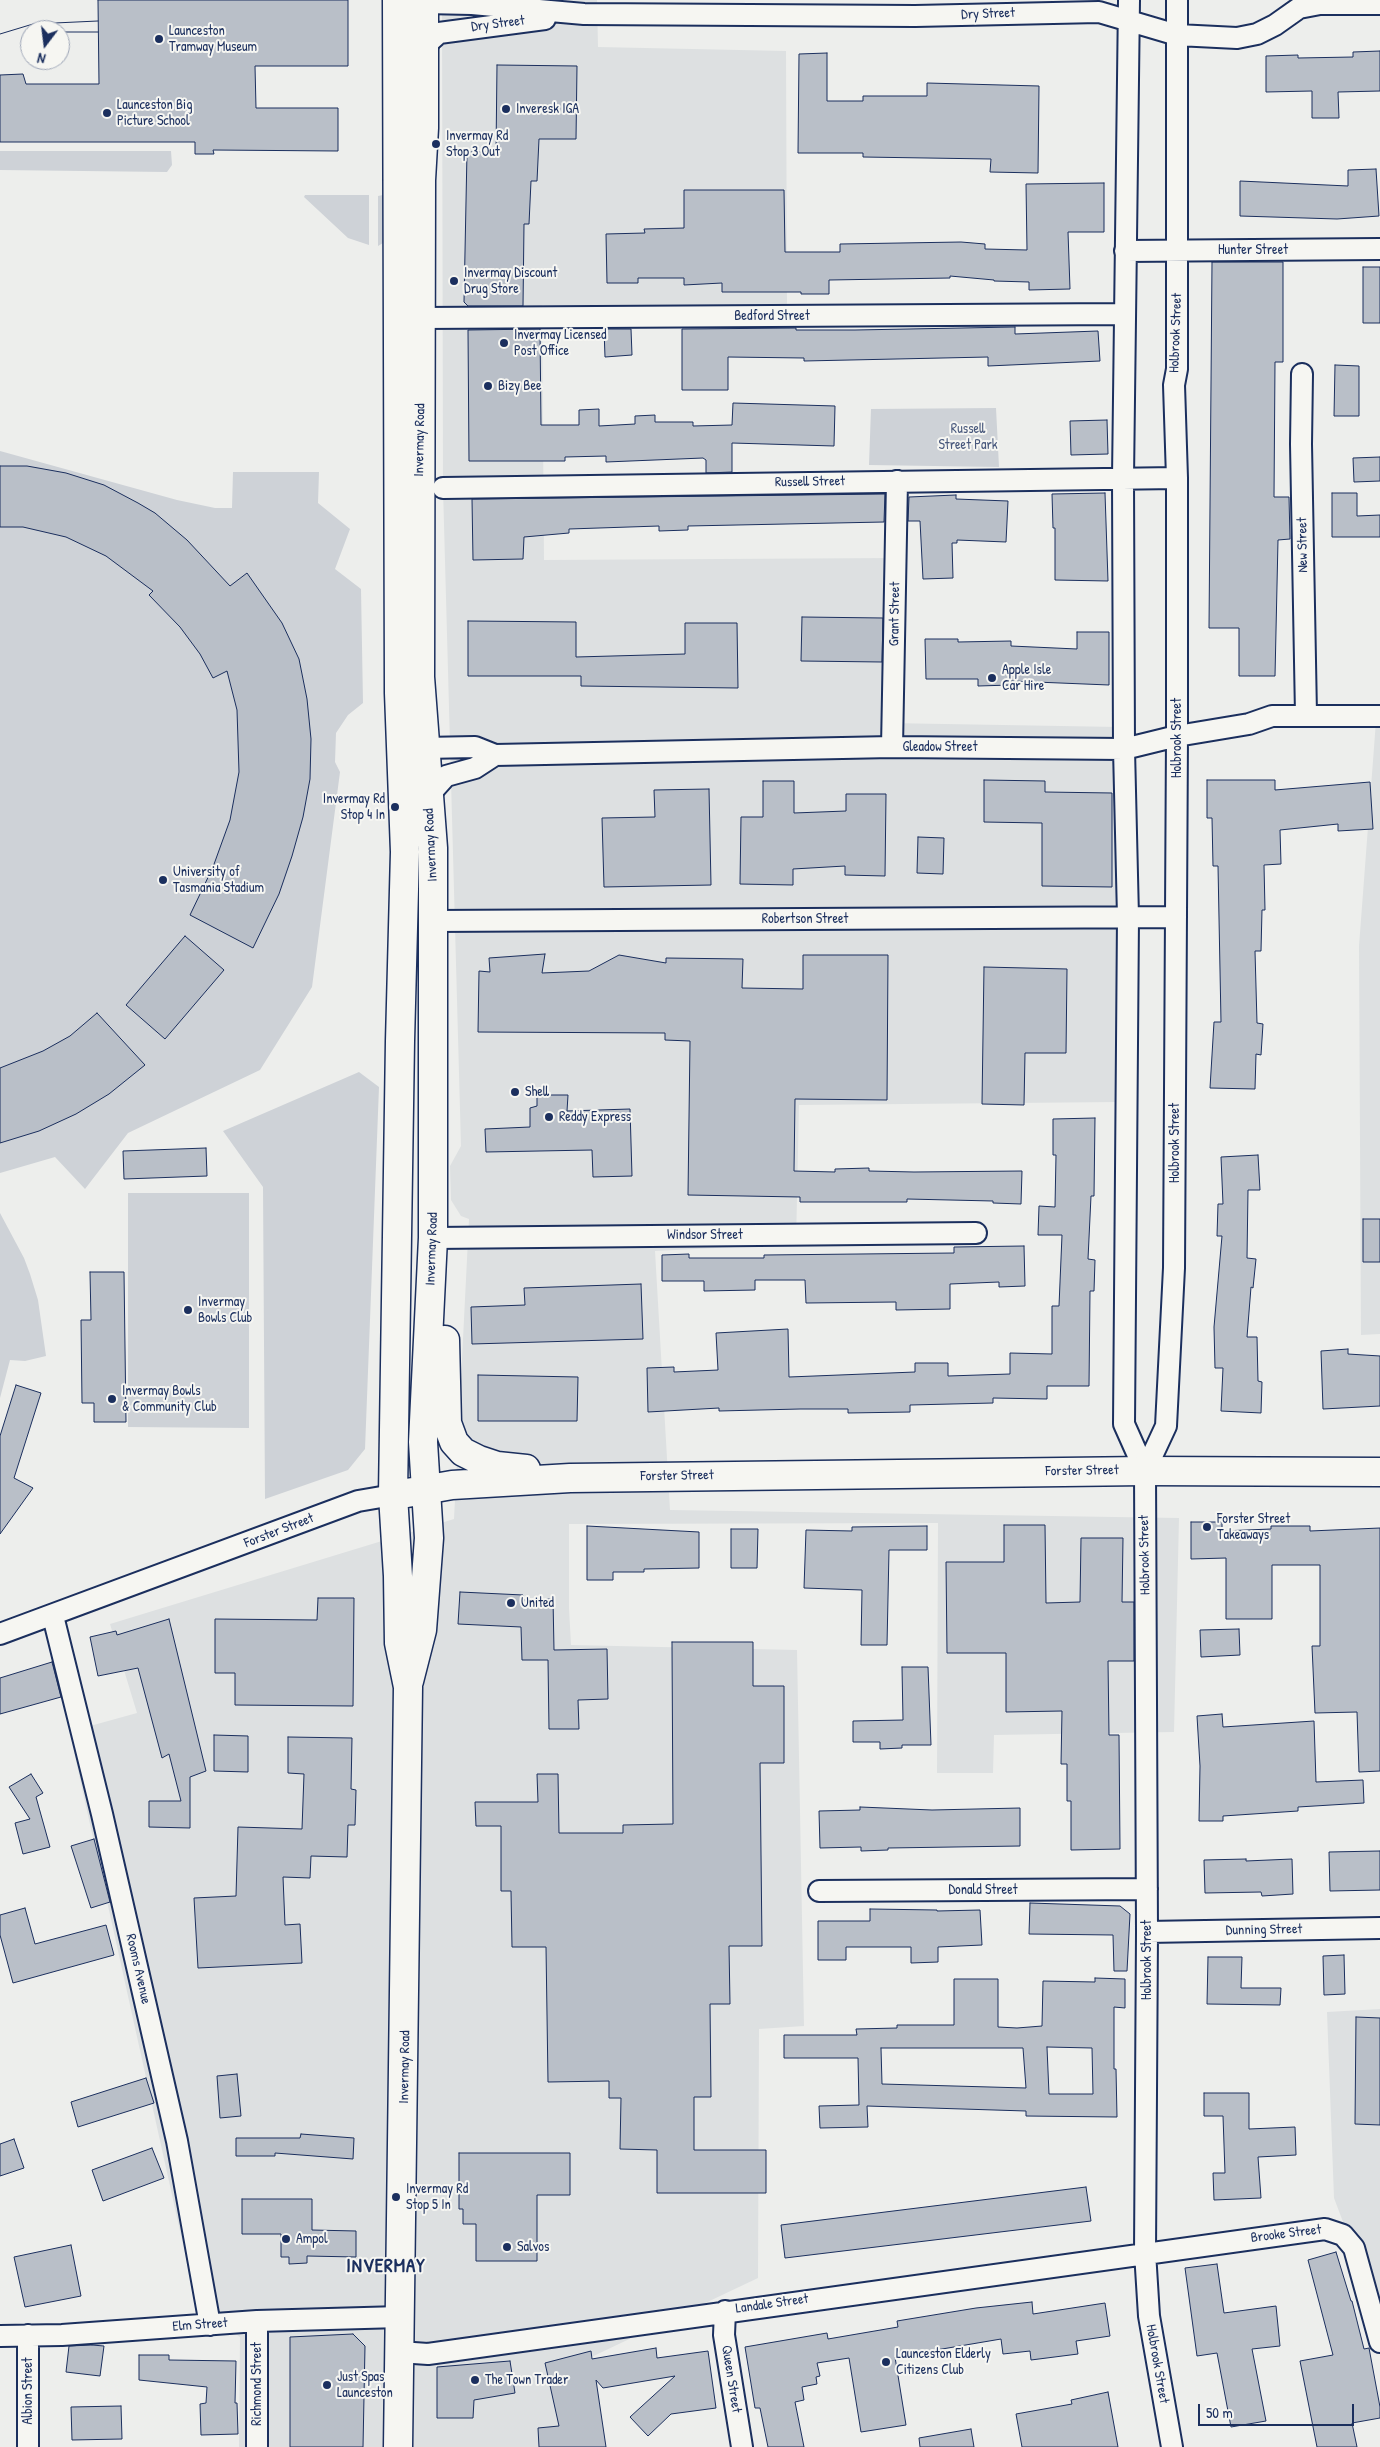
<!DOCTYPE html>
<style>
body{margin:0}
#map{position:relative;width:1380px;height:2447px;overflow:hidden;background:#edeeec;font-family:"Patrick Hand",sans-serif}
canvas{display:block}
.north{position:absolute;left:20px;top:20px;width:50px;height:50px;box-sizing:border-box;background:#f6f6f2;border:1px solid #9ea6b7;border-radius:50%;rotate:195deg;font-size:14px;font-weight:700;line-height:20px;text-align:center;color:#1b2f5e}
.north::after{content:'';display:block;margin:auto;width:18px;height:22px;background:#1b2f5e;clip-path:polygon(50% 0,100% 100%,50% 72%,0 100%)}
.scale{position:absolute;left:1198px;top:2404px;width:156px;height:22px;box-sizing:border-box;border:2px solid #1b2f5e;border-top:0;padding-left:6px;font-size:15px;line-height:18px;white-space:nowrap;color:#1b2f5e;-webkit-text-stroke:4px #f6f6f2;paint-order:stroke}
</style>
<div id="map">
<canvas width="1380" height="2447"></canvas>
<div class="north">N</div>
<div class="scale">50 m</div>
</div>
<script>
const ctx = document.querySelector('canvas').getContext('2d');
ctx.lineJoin = 'round';
function fill(path, color) { ctx.fillStyle = color; ctx.fill(path, 'evenodd'); }
const shape = rows => new Path2D(rows.map(r => 'M' + r).join(''));
function trace(path, color, width, dash) { ctx.strokeStyle = color; ctx.lineWidth = width; ctx.lineCap = dash ? 'butt' : 'round'; ctx.setLineDash(dash || []); ctx.stroke(path); }
function label(font, color, halo, rows, align = 'center') {
  ctx.font = font + ' "Patrick Hand",sans-serif'; ctx.lineWidth = 4; ctx.setLineDash([]); ctx.textBaseline = 'middle'; ctx.strokeStyle = halo; ctx.fillStyle = color; for (const [text, x, y, turn = 0] of rows) {
    ctx.save(); ctx.translate(x, y); ctx.rotate((+turn || 0) * Math.PI / 180); ctx.textAlign = isNaN(turn) ? turn : align; if (halo) ctx.strokeText(text, 0, 0); ctx.fillText(text, 0, 0); ctx.restore();
  }
}
const built = shape([
 [442,0,597,0,598,47,786,51,787,305,542,305,544,560,894,558,887,723,1119,727,1119,1102,799,1105,796,1244,655,1251,670,1510,1179,1518,1174,1732,994,1735,993,1773,937,1773,938,1523,569,1524,569,1608,571,1645,797,1650,804,2026,759,2029,758,2278,583,2361,597,2447,239,2447,240,2337,197,2308,74,1752,90,1726,137,1713,110,1624,454,1519,469,1219,461,1216,451,1200,450,1166,461,1146,443,488],
 [1376,721,1380,721,1380,1334,1361,1335,1359,946],
 [1380,2009,1380,2320,1334,2198,1327,2012]
]);
const green = shape([
 [0,151,171,151,172,165,167,172,0,170],
 [305,195,369,195,369,245,348,238,304,197],
 [383,195,383,243,378,246,378,196],
 [996,408,999,467,869,465,871,409],
 [0,451,177,500,215,508,232,508,233,472,319,472,318,503,350,529,335,569,361,589,363,703,348,715,336,733,335,762,340,772,312,987,260,1070,128,1133,85,1189,55,1157,0,1173],
 [359,1072,379,1087,365,1449,348,1470,265,1499,263,1187,223,1131],
 [128,1193,249,1193,249,1428,128,1427],
 [0,1213,24,1258,30,1274,38,1300,46,1356,25,1361,10,1360,0,1398]
]);
const building = shape([
 [98,0,348,0,348,66,255,66,256,108,338,108,338,151,213,150,214,154,195,154,195,142,0,142,0,75,23,74,26,84,99,84,98,0],
 [1380,51,1380,91,1338,92,1339,118,1312,118,1312,91,1266,92,1266,56,1298,55,1298,58,1353,57,1353,52,1380,51],
 [827,53,827,101,863,101,863,96,927,96,927,83,1039,86,1038,173,990,172,991,159,863,157,863,153,798,153,799,54,827,53],
 [497,65,577,66,576,139,539,139,537,181,531,181,529,224,524,224,523,306,468,306,464,302,467,152,496,152,497,65],
 [1376,169,1379,216,1337,219,1240,216,1240,181,1348,186,1348,170,1376,169],
 [1104,183,1104,232,1068,232,1070,289,1029,290,1029,282,994,281,994,280,950,276,950,278,829,280,829,294,801,294,801,292,722,292,722,283,684,285,684,278,638,278,638,283,607,283,606,234,645,233,644,229,684,228,684,190,784,190,785,252,840,252,840,244,961,242,985,244,985,249,1027,250,1026,184,1104,183],
 [1212,262,1283,262,1283,362,1275,362,1274,497,1289,497,1290,539,1278,540,1275,676,1239,676,1239,628,1209,628,1212,262],
 [1363,267,1380,267,1380,323,1363,323,1363,267],
 [1015,327,1015,334,1098,331,1100,361,988,366,988,357,804,361,804,358,728,357,728,390,682,390,682,329,796,328,796,330,855,330,1015,327],
 [540,329,541,425,579,425,579,410,599,409,599,426,635,424,635,416,655,415,655,422,693,422,693,426,732,425,733,403,835,406,834,446,732,443,732,472,706,473,706,460,703,458,606,462,606,456,565,457,565,461,469,461,468,330,540,329],
 [604,329,631,329,632,355,605,357,604,329],
 [1335,365,1359,366,1359,416,1334,416,1335,365],
 [1107,420,1108,454,1071,455,1070,421,1107,420],
 [1380,457,1380,481,1354,482,1353,458,1380,457],
 [0,466,27,466,66,473,104,485,138,503,155,513,187,540,230,586,247,573,282,623,299,659,307,699,311,739,310,779,303,817,292,856,279,894,253,948,190,915,213,867,230,820,239,772,237,710,227,671,213,678,200,654,180,627,149,595,153,591,106,556,66,537,23,527,0,527,0,466],
 [1105,493,1108,581,1055,580,1055,528,1053,528,1052,494,1105,493],
 [1332,493,1357,493,1357,516,1380,515,1380,537,1332,537,1332,493],
 [885,494,884,522,688,526,688,530,659,531,659,526,569,529,569,533,524,537,523,559,473,560,472,499,885,494],
 [956,495,956,499,1008,501,1006,542,957,540,957,543,952,543,953,578,923,579,920,521,908,521,909,497,956,495],
 [802,617,883,618,882,662,801,661,802,617],
 [468,621,576,622,576,657,685,654,685,623,737,623,738,688,581,686,581,676,468,676,468,621],
 [1077,632,1109,632,1109,685,1011,681,1011,685,978,686,978,679,926,679,925,639,958,639,958,642,1011,641,1011,646,1077,649,1077,632],
 [984,780,1045,781,1045,792,1112,793,1112,887,1042,886,1042,823,984,822,984,780],
 [1207,780,1275,780,1275,790,1370,782,1373,829,1338,831,1338,824,1280,830,1281,864,1264,865,1265,910,1262,910,1261,951,1255,951,1257,1023,1263,1024,1261,1055,1256,1054,1255,1089,1210,1088,1214,1022,1221,1022,1218,866,1213,866,1212,818,1207,818,1207,780],
 [763,781,794,781,794,813,846,811,846,794,886,794,885,876,845,875,845,866,793,869,793,885,740,884,741,817,763,817,763,781],
 [709,789,711,885,604,887,602,818,655,817,654,790,709,789],
 [918,837,944,838,943,874,917,873,918,837],
 [185,936,224,970,165,1039,126,1005,185,936],
 [545,954,542,973,589,971,619,955,666,963,666,958,743,959,742,988,803,989,803,955,888,955,887,1100,795,1099,794,1171,835,1172,835,1169,869,1168,869,1171,914,1172,1022,1171,1021,1204,993,1203,993,1201,907,1199,907,1202,800,1202,800,1197,688,1195,690,1041,665,1040,665,1033,478,1032,479,971,490,972,489,958,545,954],
 [984,967,1067,969,1066,1053,1025,1053,1024,1105,982,1104,984,967],
 [97,1013,145,1065,109,1094,76,1114,39,1131,0,1143,0,1068,43,1051,70,1036,97,1013],
 [537,1095,568,1095,567,1111,630,1109,632,1176,593,1177,592,1150,486,1152,485,1129,530,1127,530,1108,537,1106,537,1095],
 [1095,1118,1094,1196,1091,1196,1088,1259,1095,1260,1094,1291,1090,1291,1089,1386,1047,1386,1047,1399,993,1398,993,1403,910,1405,910,1412,848,1413,848,1409,800,1409,719,1411,719,1408,648,1412,647,1368,674,1367,674,1372,718,1370,716,1333,788,1329,789,1377,915,1372,915,1363,948,1363,948,1376,1010,1374,1010,1353,1052,1354,1052,1306,1059,1306,1062,1235,1038,1235,1039,1206,1055,1207,1056,1155,1053,1155,1053,1119,1095,1118],
 [206,1148,207,1176,124,1179,123,1151,206,1148],
 [1258,1155,1260,1190,1248,1190,1247,1258,1256,1259,1253,1288,1251,1287,1247,1337,1257,1337,1258,1381,1262,1382,1261,1413,1221,1411,1223,1368,1215,1368,1214,1327,1222,1236,1217,1236,1218,1204,1223,1204,1221,1157,1258,1155],
 [1363,1219,1380,1219,1380,1262,1363,1262,1363,1219],
 [1024,1246,1025,1286,999,1287,999,1282,950,1284,950,1309,896,1310,896,1302,806,1303,805,1280,755,1280,755,1290,704,1291,704,1281,662,1281,662,1255,689,1254,689,1258,764,1258,764,1255,954,1253,954,1247,1024,1246],
 [90,1272,124,1272,126,1422,94,1422,94,1403,82,1403,81,1320,91,1320,90,1272],
 [641,1284,643,1339,472,1344,471,1307,525,1305,524,1288,641,1284],
 [1348,1349,1348,1354,1380,1356,1380,1406,1323,1409,1321,1351,1348,1349],
 [478,1375,578,1377,577,1421,478,1421,478,1375],
 [16,1385,41,1393,14,1478,33,1488,0,1534,0,1436,16,1385],
 [1191,1522,1222,1522,1222,1531,1271,1529,1271,1526,1310,1526,1310,1531,1380,1528,1380,1771,1359,1772,1357,1712,1315,1713,1312,1646,1320,1646,1320,1565,1272,1565,1272,1619,1226,1619,1226,1558,1191,1559,1191,1522],
 [1004,1525,1045,1525,1046,1603,1080,1602,1081,1538,1123,1538,1122,1602,1134,1602,1134,1661,1108,1661,1109,1735,1119,1735,1120,1849,1071,1850,1071,1801,1067,1801,1067,1764,1061,1764,1062,1711,1006,1712,1006,1653,947,1653,946,1562,1004,1562,1004,1525],
 [587,1526,699,1532,699,1568,644,1569,644,1572,613,1572,613,1580,587,1580,587,1526],
 [927,1526,927,1550,889,1550,887,1645,861,1645,862,1590,804,1588,806,1530,852,1531,852,1527,927,1526],
 [731,1529,758,1529,757,1568,731,1568,731,1529],
 [460,1592,523,1595,523,1600,553,1599,554,1650,607,1649,608,1699,578,1700,579,1729,549,1729,548,1660,522,1660,521,1627,458,1624,460,1592],
 [318,1598,354,1598,353,1706,235,1705,235,1673,215,1673,215,1619,317,1620,318,1598],
 [169,1619,206,1771,190,1777,190,1828,149,1827,149,1801,181,1801,169,1754,162,1758,138,1668,98,1676,90,1637,116,1631,117,1635,169,1619],
 [1239,1629,1240,1655,1201,1657,1200,1630,1239,1629],
 [672,1642,753,1642,753,1686,784,1686,784,1763,760,1763,762,1946,729,1946,730,2004,710,2004,711,2097,694,2097,694,2150,766,2150,766,2193,657,2193,657,2150,620,2149,621,2098,609,2098,609,2081,548,2082,546,1947,512,1947,511,1891,501,1891,501,1826,476,1826,475,1802,538,1802,537,1774,558,1774,559,1833,623,1833,623,1825,673,1824,672,1642],
 [52,1662,61,1697,0,1714,0,1678,52,1662],
 [902,1667,928,1667,931,1745,902,1745,902,1748,880,1749,880,1742,853,1742,853,1721,903,1720,902,1667],
 [1222,1714,1223,1727,1314,1721,1316,1782,1363,1780,1364,1803,1298,1807,1298,1811,1223,1816,1223,1821,1199,1821,1200,1766,1197,1716,1222,1714],
 [214,1735,248,1736,248,1772,214,1771,214,1735],
 [288,1737,352,1738,351,1789,356,1790,355,1825,348,1825,347,1857,311,1856,310,1878,283,1877,285,1925,300,1924,302,1963,198,1968,194,1898,236,1896,238,1827,302,1829,304,1774,288,1773,288,1737],
 [31,1774,43,1793,36,1797,50,1847,23,1854,15,1823,30,1819,9,1787,31,1774],
 [860,1807,932,1810,1020,1808,1020,1846,888,1848,888,1850,861,1851,861,1847,820,1848,819,1811,860,1810,860,1807],
 [94,1839,110,1902,91,1908,71,1846,94,1839],
 [1380,1851,1380,1890,1330,1891,1329,1852,1380,1851],
 [1246,1859,1246,1861,1292,1859,1293,1894,1262,1896,1261,1892,1205,1893,1204,1860,1246,1859],
 [1030,1903,1120,1906,1130,1914,1127,1971,1114,1971,1113,1935,1029,1934,1030,1903],
 [25,1908,35,1944,106,1925,114,1955,13,1983,0,1935,0,1915,25,1908],
 [870,1909,937,1910,937,1911,980,1910,982,1945,938,1947,938,1962,911,1963,911,1947,846,1947,846,1960,818,1960,818,1921,870,1921,870,1909],
 [1344,1955,1345,1994,1324,1995,1323,1956,1344,1955],
 [1208,1957,1242,1957,1241,1988,1281,1988,1280,2005,1207,2004,1208,1957],
 [1095,1978,1125,1979,1125,2008,1114,2007,1114,2069,1116,2069,1117,2117,1026,2116,1026,2111,867,2106,868,2127,820,2128,819,2106,859,2105,858,2058,784,2058,784,2035,857,2035,856,2029,897,2028,897,2025,954,2025,954,1979,998,1979,998,2027,1017,2028,1042,2026,1043,1981,1095,1982,1095,1978],
 [1047,2047,1092,2048,1093,2094,1049,2094,1047,2047],
 [881,2048,1023,2048,1026,2088,882,2084,881,2048],
 [1356,2017,1380,2018,1380,2125,1355,2124,1356,2017],
 [237,2074,241,2116,220,2118,217,2076,237,2074],
 [146,2078,154,2103,78,2127,71,2102,146,2078],
 [1204,2093,1249,2093,1249,2129,1295,2127,1296,2155,1258,2157,1261,2198,1214,2200,1213,2173,1225,2173,1223,2116,1204,2116,1204,2093],
 [301,2134,354,2138,353,2159,275,2153,275,2156,236,2156,236,2138,300,2138,301,2134],
 [14,2139,24,2168,0,2176,0,2144,14,2139],
 [152,2148,164,2178,103,2201,92,2170,152,2148],
 [459,2153,570,2153,570,2195,537,2195,537,2261,476,2261,476,2224,463,2224,463,2209,459,2209,459,2153],
 [1086,2187,1091,2221,785,2258,781,2225,1086,2187],
 [242,2199,312,2199,312,2230,356,2231,356,2257,307,2256,307,2263,289,2264,289,2257,281,2257,281,2234,242,2234,242,2199],
 [71,2245,81,2296,25,2307,14,2257,71,2245],
 [1336,2252,1351,2301,1352,2301,1364,2349,1369,2348,1380,2407,1380,2418,1352,2423,1357,2447,1317,2447,1300,2361,1333,2355,1308,2260,1336,2252],
 [1217,2264,1224,2313,1276,2306,1280,2346,1252,2349,1266,2421,1231,2427,1217,2353,1197,2356,1185,2268,1217,2264],
 [1032,2302,1033,2314,1105,2303,1110,2336,1076,2341,1078,2354,1031,2360,1030,2351,1003,2354,1001,2339,895,2357,906,2425,861,2432,849,2358,817,2363,820,2376,816,2377,817,2384,802,2387,804,2400,795,2402,804,2447,768,2447,760,2408,755,2408,745,2347,827,2333,828,2339,898,2327,897,2321,976,2308,1032,2302],
 [353,2334,365,2346,363,2447,290,2447,290,2337,353,2334],
 [92,2345,104,2346,100,2376,66,2372,69,2346,92,2345],
 [656,2348,657,2358,708,2351,716,2408,671,2414,648,2436,630,2417,675,2376,603,2388,596,2380,606,2447,539,2447,538,2428,559,2426,545,2363,591,2351,592,2359,656,2348],
 [139,2355,169,2355,169,2360,236,2361,235,2403,237,2403,238,2434,201,2435,200,2404,206,2403,207,2387,139,2380,139,2355],
 [510,2361,515,2393,474,2400,473,2418,437,2418,437,2367,510,2361],
 [1108,2392,1118,2447,1022,2447,1016,2414,1072,2404,1071,2400,1108,2392],
 [121,2406,122,2439,72,2440,71,2407,121,2406],
 [971,2429,974,2447,920,2447,919,2438,971,2429]
]);
const street = shape([
 [1129,0,1123,478,1124,749,1128,917,1124,1424,1145,1471,1147,1932,1145,2252,1149,2316,1172,2447],
 [424,3,472,4,584,14,915,16,1099,12,1177,35,1237,38,1257,34,1275,25,1299,8,1320,4,1380,4],
 [423,54,430,41,439,33,545,19],
 [1125,251,1380,249],
 [421,318,1123,314],
 [1302,374,1301,444,1306,715],
 [443,488,1177,478],
 [892,747,897,481],
 [424,748,475,747,495,755,892,747,1124,749,1177,736,1249,724,1272,716,1380,716],
 [428,796,446,776,475,768,495,755],
 [433,921,1176,917],
 [433,1238,976,1233],
 [1145,1471,1166,1426,1174,1268,1177,736,1177,478,1174,385,1177,369,1177,0],
 [53,1616,102,1814,177,2141,210,2325],
 [0,1634,358,1501,393,1495],
 [819,1891,1147,1889],
 [1147,1932,1380,1928],
 [725,2311,724,2335,742,2447],
 [28,2335,28,2447],
 [0,2336,62,2335,257,2321,400,2317],
 [399,2352,428,2354,1325,2229,1343,2235,1354,2248,1380,2342],
 [257,2447,257,2321]
]);
const secondary = shape([
 [397,0,399,693,405,852,400,1041,393,1495,398,1576,399,1643,408,1687,398,2447],
 [445,1340,447,1423,454,1442,463,1452,479,1460,497,1466,526,1469],
 [407,1493,452,1485,570,1478,1145,1471,1380,1472],
 [409,1681,422,1630,429,1538,423,1442,433,1238,433,848,420,677,421,180,424,128,424,0]
]);
const tram = shape([
 [60,32,98,32],
 [0,34,33,24,98,21]
]);
const markers = [
 [159,39,5,"#1b2f5e"],
 [506,109,5,"#1b2f5e"],
 [107,113,5,"#1b2f5e"],
 [436,144,5,"#1b2f5e"],
 [454,281,5,"#1b2f5e"],
 [504,343,5,"#1b2f5e"],
 [488,386,5,"#1b2f5e"],
 [992,678,5,"#1b2f5e"],
 [395,807,5,"#1b2f5e"],
 [163,880,5,"#1b2f5e"],
 [515,1092,5,"#1b2f5e"],
 [549,1117,5,"#1b2f5e"],
 [188,1310,5,"#1b2f5e"],
 [112,1399,5,"#1b2f5e"],
 [1207,1527,5,"#1b2f5e"],
 [511,1603,5,"#1b2f5e"],
 [396,2197,5,"#1b2f5e"],
 [286,2239,5,"#1b2f5e"],
 [507,2247,5,"#1b2f5e"],
 [886,2362,5,"#1b2f5e"],
 [475,2380,5,"#1b2f5e"],
 [327,2385,5,"#1b2f5e"]
];
const streetNames = [
 ["Dry Street",988,14,-2],
 ["Dry Street",498,24,-7],
 ["Hunter Street",1253,250],
 ["Bedford Street",772,316],
 ["Holbrook Street",1176,333,-88],
 ["Invermay Road",420,440,-89],
 ["Russell Street",810,482,-1],
 ["New Street",1303,545,-91],
 ["Grant Street",895,614,-89],
 ["Holbrook Street",1177,738,-90],
 ["Gleadow Street",940,747],
 ["Invermay Road",431,845,-93],
 ["Robertson Street",805,919],
 ["Holbrook Street",1175,1143,-90],
 ["Windsor Street",705,1235],
 ["Invermay Road",432,1249,-88],
 ["Forster Street",1082,1471,-1],
 ["Forster Street",677,1476,-1],
 ["Forster Street",279,1531,-21],
 ["Holbrook Street",1145,1555,-91],
 ["Donald Street",983,1890],
 ["Dunning Street",1264,1930,-1],
 ["Holbrook Street",1147,1960,-90],
 ["Rooms Avenue",138,1969,77],
 ["Invermay Road",405,2067,-89],
 ["Brooke Street",1286,2234,-7],
 ["Landale Street",772,2304,-8],
 ["Elm Street",200,2325,-4],
 ["Holbrook Street",1157,2364,80],
 ["Queen Street",731,2379,81],
 ["Richmond Street",257,2384,-90],
 ["Albion Street",28,2391,-90]
];
const poiNames = [
 ["Launceston",169,31],
 ["Tramway Museum",169,47],
 ["Launceston Big",117,105],
 ["Picture School",117,121],
 ["Inveresk IGA",516,109],
 ["Invermay Rd",446,136],
 ["Stop 3 Out",446,152],
 ["Invermay Discount",464,273],
 ["Drug Store",464,289],
 ["Invermay Licensed",514,335],
 ["Post Office",514,351],
 ["Bizy Bee",498,386],
 ["Apple Isle",1002,670],
 ["Car Hire",1002,686],
 ["Invermay Rd",385,799,"right"],
 ["Stop 4 In",385,815,"right"],
 ["University of",173,872],
 ["Tasmania Stadium",173,888],
 ["Shell",525,1092],
 ["Reddy Express",559,1117],
 ["Invermay",198,1302],
 ["Bowls Club",198,1318],
 ["Invermay Bowls",122,1391],
 ["& Community Club",122,1407],
 ["Forster Street",1217,1519],
 ["Takeaways",1217,1535],
 ["United",521,1603],
 ["Invermay Rd",406,2189],
 ["Stop 5 In",406,2205],
 ["Ampol",296,2239],
 ["Salvos",517,2247],
 ["Launceston Elderly",896,2354],
 ["Citizens Club",896,2370],
 ["Just Spas",337,2377],
 ["Launceston",337,2393],
 ["The Town Trader",485,2380]
];
const parkNames = [
 ["Russell",968,429],
 ["Street Park",968,445]
];
const districtNames = [
 ["INVERMAY",386,2267]
];
fill(built, '#dde0e1');
fill(green, '#ced2d7');
fill(building, '#b9bfc8');
trace(building, '#1b2f5e', 1);
trace(street, '#1b2f5e', 24);
trace(secondary, '#1b2f5e', 31);
trace(street, '#f6f6f2', 20);
trace(secondary, '#f6f6f2', 28);
trace(tram, '#1b2f5e', 1);
for (const [x, y, r, color] of markers) { const dot = new Path2D(); dot.arc(x, y, r, 0, 2 * Math.PI); ctx.fillStyle = color; ctx.fill(dot); trace(dot, '#f6f6f2', 2); }
label('14px', '#1b2f5e', '#f6f6f2', streetNames);
label('14px', '#1b2f5e', '#f6f6f2', poiNames, 'left');
label('14px', '#48587c', '#f6f6f2', parkNames);
ctx.letterSpacing = '1px';
label('bold 19px', '#1b2f5e', '#f6f6f2', districtNames);
ctx.letterSpacing = '0px';
</script>
